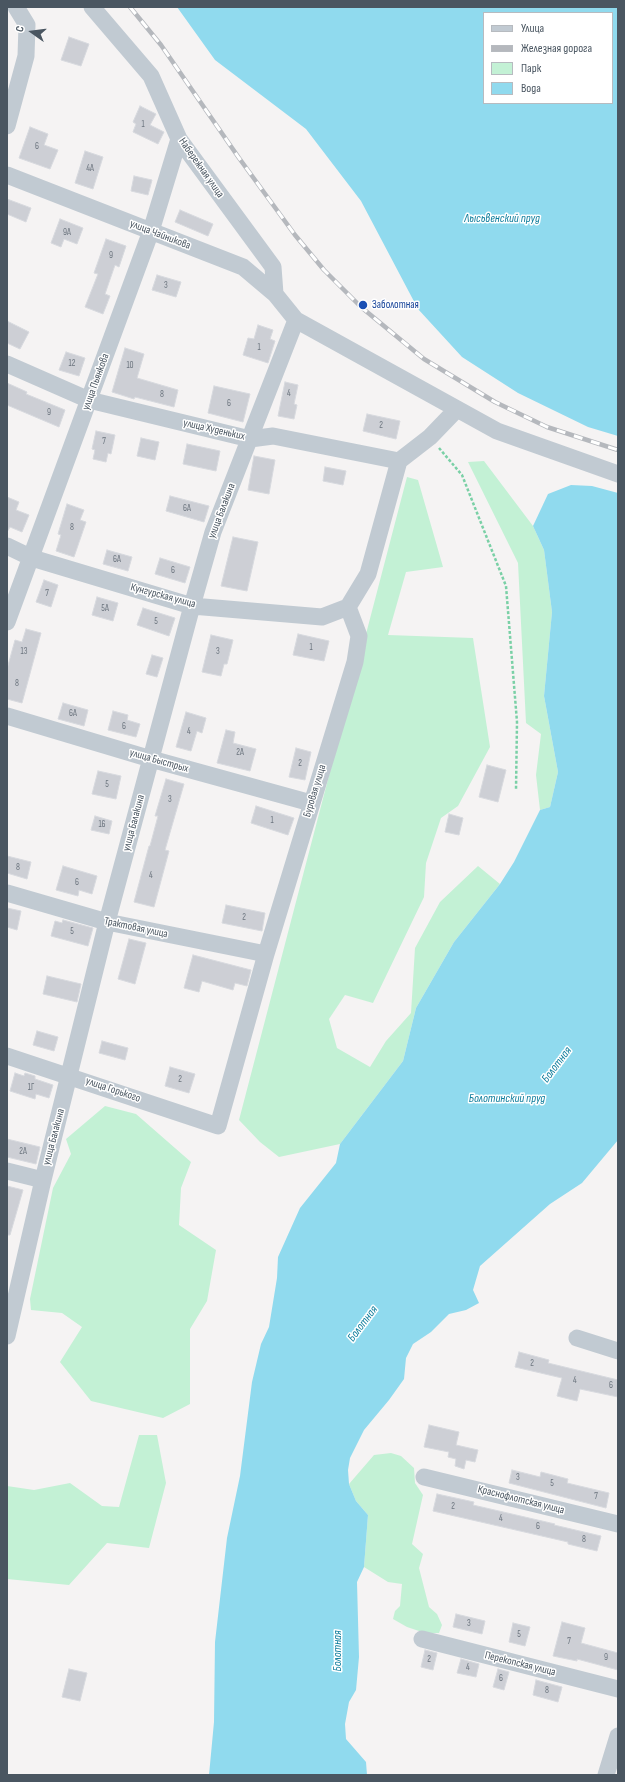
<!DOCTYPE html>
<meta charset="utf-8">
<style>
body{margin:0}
#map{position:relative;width:625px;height:1782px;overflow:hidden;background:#f5f3f3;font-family:"Sofia Sans Condensed",sans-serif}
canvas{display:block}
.frame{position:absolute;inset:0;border:8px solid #4a5661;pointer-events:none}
.legend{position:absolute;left:483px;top:12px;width:130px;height:92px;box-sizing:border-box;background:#fff;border:1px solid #b7bbc0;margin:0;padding:5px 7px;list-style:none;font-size:12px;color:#4a5661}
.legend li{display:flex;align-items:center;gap:8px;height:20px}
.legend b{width:20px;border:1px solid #b7bbc0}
.north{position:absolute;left:12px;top:12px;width:40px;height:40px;-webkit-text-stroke:3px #fff;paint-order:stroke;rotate:284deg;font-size:11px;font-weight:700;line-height:16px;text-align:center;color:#4a5661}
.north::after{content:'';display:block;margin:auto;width:14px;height:18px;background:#4a5661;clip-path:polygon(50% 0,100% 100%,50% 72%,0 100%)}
</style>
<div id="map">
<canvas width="625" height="1782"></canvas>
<div class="frame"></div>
<ul class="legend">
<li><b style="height:5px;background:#c1cad2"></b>Улица</li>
<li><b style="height:5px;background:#b5b8bd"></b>Железная дорога</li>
<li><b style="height:11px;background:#c3f1d5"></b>Парк</li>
<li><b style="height:11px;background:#90daee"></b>Вода</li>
</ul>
<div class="north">С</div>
</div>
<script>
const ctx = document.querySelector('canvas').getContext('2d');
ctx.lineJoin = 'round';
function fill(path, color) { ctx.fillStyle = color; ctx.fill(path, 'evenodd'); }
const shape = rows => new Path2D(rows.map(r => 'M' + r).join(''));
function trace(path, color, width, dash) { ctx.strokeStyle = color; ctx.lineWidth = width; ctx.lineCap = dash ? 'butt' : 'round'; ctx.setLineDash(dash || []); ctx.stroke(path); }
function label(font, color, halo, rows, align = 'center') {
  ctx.font = font + ' "Sofia Sans Condensed",sans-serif'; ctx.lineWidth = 3; ctx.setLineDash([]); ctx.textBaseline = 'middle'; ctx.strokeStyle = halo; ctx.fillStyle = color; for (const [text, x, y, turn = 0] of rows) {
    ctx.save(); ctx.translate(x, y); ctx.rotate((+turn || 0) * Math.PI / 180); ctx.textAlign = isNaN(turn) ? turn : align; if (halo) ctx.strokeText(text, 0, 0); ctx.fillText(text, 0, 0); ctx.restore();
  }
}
const green = shape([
 [484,461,533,526,544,550,552,612,544,696,558,772,550,807,540,810,536,775,541,734,526,723,518,563,468,462],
 [407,477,418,480,443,567,406,572,388,635,473,638,490,747,458,806,441,818,426,863,424,897,373,1003,345,995,329,1019,337,1048,370,1067,386,1041,411,1013,415,948,440,902,478,866,500,884,454,942,416,1008,403,1061,340,1144,279,1157,260,1142,239,1120],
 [105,1106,136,1114,191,1162,181,1188,179,1225,216,1250,207,1301,190,1329,190,1404,163,1418,91,1401,60,1362,82,1327,62,1313,31,1310,30,1299,53,1188,71,1154,66,1139],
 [139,1435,157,1435,166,1483,149,1548,107,1543,69,1585,7,1579,7,1486,34,1490,70,1483,102,1506,119,1507],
 [391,1453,401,1456,414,1468,415,1483,423,1495,412,1544,423,1554,419,1568,429,1607,437,1614,442,1625,439,1633,425,1633,407,1627,393,1619,395,1611,400,1606,402,1584,388,1582,364,1567,368,1515,356,1501,349,1484,374,1455]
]);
const water = shape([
 [177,7,618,7,618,436,588,427,518,393,462,357,418,309,361,201,306,129,215,60],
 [484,13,612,13,612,103,484,103],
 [571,485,592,486,618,493,618,1140,582,1183,550,1204,480,1266,473,1290,479,1303,466,1310,449,1314,431,1332,413,1344,406,1358,404,1379,389,1400,364,1430,350,1458,348,1470,349,1484,356,1501,368,1515,364,1567,357,1582,359,1657,356,1690,349,1702,345,1724,346,1739,366,1762,367,1775,209,1775,214,1722,215,1642,227,1538,240,1476,252,1382,261,1344,269,1327,277,1278,278,1257,300,1208,336,1163,340,1144,403,1061,416,1008,454,942,500,884,514,862,540,810,550,807,558,772,544,696,552,612,544,550,533,526,548,494]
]);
const building = shape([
 [69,37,89,44,81,66,61,60,69,37],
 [140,106,156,114,150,125,164,132,158,144,133,132,136,124,133,122,140,106],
 [30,127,48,134,44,145,58,150,50,169,19,158,30,127],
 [85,151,103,157,93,189,75,183,85,151],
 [134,176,152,180,148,195,131,191,134,176],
 [7,199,31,208,26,222,7,214,7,199],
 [180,210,213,224,208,236,175,222,180,210],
 [60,219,83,228,77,244,64,239,61,247,51,243,60,219],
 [106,239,126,246,119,267,115,265,105,294,110,296,103,314,85,307,98,274,94,273,106,239],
 [157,275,181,282,176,297,152,290,157,275],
 [7,321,29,332,20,349,7,343,7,321],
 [258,325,273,330,270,339,275,341,268,363,243,355,248,338,254,339,258,325],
 [125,348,144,354,137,378,178,390,174,407,135,397,134,399,112,392,125,348],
 [66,352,85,358,79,376,59,370,66,352],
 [285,382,298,385,294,404,297,405,294,419,278,416,285,382],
 [7,383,27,392,26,394,65,410,59,427,7,405,7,383],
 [214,386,250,394,243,422,208,413,214,386],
 [367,414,400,421,396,439,363,431,367,414],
 [96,431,115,435,111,454,108,453,106,462,93,459,95,450,92,449,96,431],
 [141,438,159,442,155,460,137,456,141,438],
 [187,444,220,451,216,471,183,464,187,444],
 [254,456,275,460,269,494,248,490,254,456],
 [325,467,346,471,343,485,323,481,325,467],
 [170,496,209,506,204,522,166,511,170,496],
 [7,497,19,502,16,510,29,515,22,532,10,527,7,532,7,497],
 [67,504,84,510,80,520,86,522,74,557,56,551,61,535,58,534,67,504],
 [233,537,258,542,247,591,221,586,233,537],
 [107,550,132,557,128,571,103,564,107,550],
 [160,558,190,567,185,583,155,574,160,558],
 [44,580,58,585,51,607,36,602,44,580],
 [97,597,118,603,113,621,92,615,97,597],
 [143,608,175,618,169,636,137,625,143,608],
 [26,629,41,633,22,703,7,699,7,669,15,640,22,642,26,629],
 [298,634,329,641,324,661,293,655,298,634],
 [211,635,233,640,227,664,224,664,221,676,202,672,211,635],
 [152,655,163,658,157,677,146,674,152,655],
 [63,703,88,710,84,726,58,719,63,703],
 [113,711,128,715,127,720,140,724,136,737,108,730,113,711],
 [186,712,206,718,202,733,197,731,191,751,176,747,186,712],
 [226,730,235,732,233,743,256,749,250,771,217,763,226,730],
 [296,748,311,752,305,780,289,777,296,748],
 [487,765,506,770,498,802,479,797,487,765],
 [98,771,121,776,116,799,92,794,98,771],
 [166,779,184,784,165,850,169,851,154,907,134,902,149,846,150,846,158,816,155,816,166,779],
 [256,806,294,818,288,835,251,823,256,806],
 [449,814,463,818,459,835,445,832,449,814],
 [95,816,112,821,109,834,91,830,95,816],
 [7,856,31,862,27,879,7,873,7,856],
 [63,866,97,876,92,894,79,890,78,896,56,890,63,866],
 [226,905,265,913,262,931,222,923,226,905],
 [7,908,21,911,17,930,7,927,7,908],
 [63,920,93,928,88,946,51,936,55,921,62,923,63,920],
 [129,939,146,943,135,984,118,979,129,939],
 [193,955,251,970,247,986,235,983,233,990,202,981,199,992,184,988,193,955],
 [47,976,81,984,77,1002,43,994,47,976],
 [37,1031,58,1037,54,1051,33,1045,37,1031],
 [102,1041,128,1048,125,1060,99,1053,102,1041],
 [170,1067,195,1074,189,1093,165,1086,170,1067],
 [15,1073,24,1076,25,1073,35,1076,35,1079,53,1085,49,1098,36,1094,35,1099,10,1091,15,1073],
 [7,1139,40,1147,36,1164,7,1157,7,1139],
 [7,1186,23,1190,10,1235,7,1235,7,1186],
 [519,1352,549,1360,548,1363,618,1380,618,1397,580,1389,577,1401,557,1396,562,1378,515,1367,519,1352],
 [429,1425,459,1432,456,1445,478,1450,475,1462,466,1460,464,1469,455,1466,456,1459,448,1457,449,1452,424,1447,429,1425],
 [512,1470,540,1477,541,1472,568,1479,567,1483,609,1493,606,1508,509,1483,512,1470],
 [437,1494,474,1502,473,1505,555,1524,554,1525,601,1536,597,1551,568,1544,568,1542,433,1511,437,1494],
 [456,1614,485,1621,482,1634,453,1627,456,1614],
 [562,1622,585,1628,581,1643,618,1653,618,1670,577,1659,577,1661,553,1656,562,1622],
 [513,1623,530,1627,525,1646,509,1642,513,1623],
 [425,1650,437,1653,433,1670,421,1667,425,1650],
 [461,1659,479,1664,476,1677,457,1673,461,1659],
 [69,1669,87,1673,80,1701,62,1697,69,1669],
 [498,1669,509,1672,504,1690,493,1687,498,1669],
 [536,1680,562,1687,558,1702,533,1695,536,1680]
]);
const path = shape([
 [439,448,462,475,506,586,517,722,516,790]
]);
const minor = shape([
 [92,7,151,76,179,139,273,267,275,294],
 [7,126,26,56,27,25,16,7],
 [7,175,243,267,275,294,296,320,497,431,618,474],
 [7,364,89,400,250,439,273,436,399,461,430,437,457,409],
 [7,546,32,558,192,606,322,617,348,607],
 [7,622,151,231,179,139],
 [7,716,151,759,311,803],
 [7,893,107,922,266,954],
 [7,1056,218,1126,266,954,355,662,359,636,348,607,368,574,399,461],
 [7,1171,43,1180],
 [7,1336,43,1180,107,922,192,606,213,532,296,320],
 [577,1338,618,1351],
 [424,1477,618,1524],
 [422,1639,618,1689],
 [606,1775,618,1736]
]);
const rail = shape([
 [130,7,161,45,239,158,295,235,324,270,361,307,424,359,495,402,547,427,618,450]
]);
const markers = [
 [363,305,5,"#1a4fb4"]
];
const numberNames = [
 ["1",143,125],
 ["6",37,147],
 ["4А",90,169],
 ["9А",67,233],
 ["9",111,256],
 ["3",166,286],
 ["1",259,348],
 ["12",72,364],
 ["10",130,366],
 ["4",289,394],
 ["8",162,395],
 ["6",229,404],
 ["9",49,413],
 ["2",381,426],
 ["7",104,442],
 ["6А",187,509],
 ["8",72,528],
 ["6А",117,560],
 ["6",173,571],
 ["7",47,594],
 ["5А",105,609],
 ["5",156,622],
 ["1",311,648],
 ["13",24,652],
 ["3",218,652],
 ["8",17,684],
 ["6А",73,714],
 ["6",124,727],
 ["4",189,732],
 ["2А",240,753],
 ["2",300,764],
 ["5",107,785],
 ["3",170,800],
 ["1",272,821],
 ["16",102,825],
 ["8",18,868],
 ["4",151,876],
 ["6",77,883],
 ["2",244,918],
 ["5",72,932],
 ["2",180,1080],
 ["1Г",31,1088],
 ["2А",23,1152],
 ["2",532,1364],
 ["4",575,1381],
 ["6",611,1386],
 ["3",518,1478],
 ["5",552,1484],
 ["7",596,1497],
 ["2",453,1507],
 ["4",501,1519],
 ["6",538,1527],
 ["8",584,1540],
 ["3",469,1624],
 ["5",519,1635],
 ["7",569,1642],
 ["9",606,1658],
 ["2",429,1660],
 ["4",468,1668],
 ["6",501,1679],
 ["8",547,1691]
];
const streetNames = [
 ["Набережная улица",201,168,55],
 ["улица Чайникова",160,235,21],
 ["улица Пьянкова",96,382,-70],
 ["улица Худеньких",214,430,13],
 ["улица Балакина",222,511,-69],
 ["Кунгурская улица",163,596,15],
 ["улица Быстрых",159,761,16],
 ["Буровая улица",315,791,-73],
 ["улица Балакина",134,823,-75],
 ["Трактовая улица",136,928,12],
 ["улица Горького",113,1090,19],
 ["улица Балакина",54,1137,-75],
 ["Краснофлотская улица",521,1500,14],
 ["Перекопская улица",520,1664,14]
];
const transitNames = [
 ["Заболотная",372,305]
];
const waterNames = [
 ["Лысьвенский пруд",502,219],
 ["Болотная",557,1065,-53],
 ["Болотинский пруд",507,1099],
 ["Болотная",363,1324,-53],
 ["Болотная",338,1651,-90]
];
fill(green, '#c3f1d5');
fill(water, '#90daee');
fill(building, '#cdcfd5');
trace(building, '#d7d9de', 1);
trace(path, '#7ad0a6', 2.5, [3, 2]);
trace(minor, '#c1cad2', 17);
trace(rail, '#b5b8bd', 4.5);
trace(rail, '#fff', 3, [9]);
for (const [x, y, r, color] of markers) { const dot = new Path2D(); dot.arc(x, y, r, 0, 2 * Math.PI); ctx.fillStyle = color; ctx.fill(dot); trace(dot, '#fff', 1.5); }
label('9px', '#6b747e', null, numberNames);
label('11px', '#4a5661', '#fff', streetNames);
label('11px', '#164399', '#fff', transitNames, 'left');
label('italic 12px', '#0c7c9b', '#fff', waterNames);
</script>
